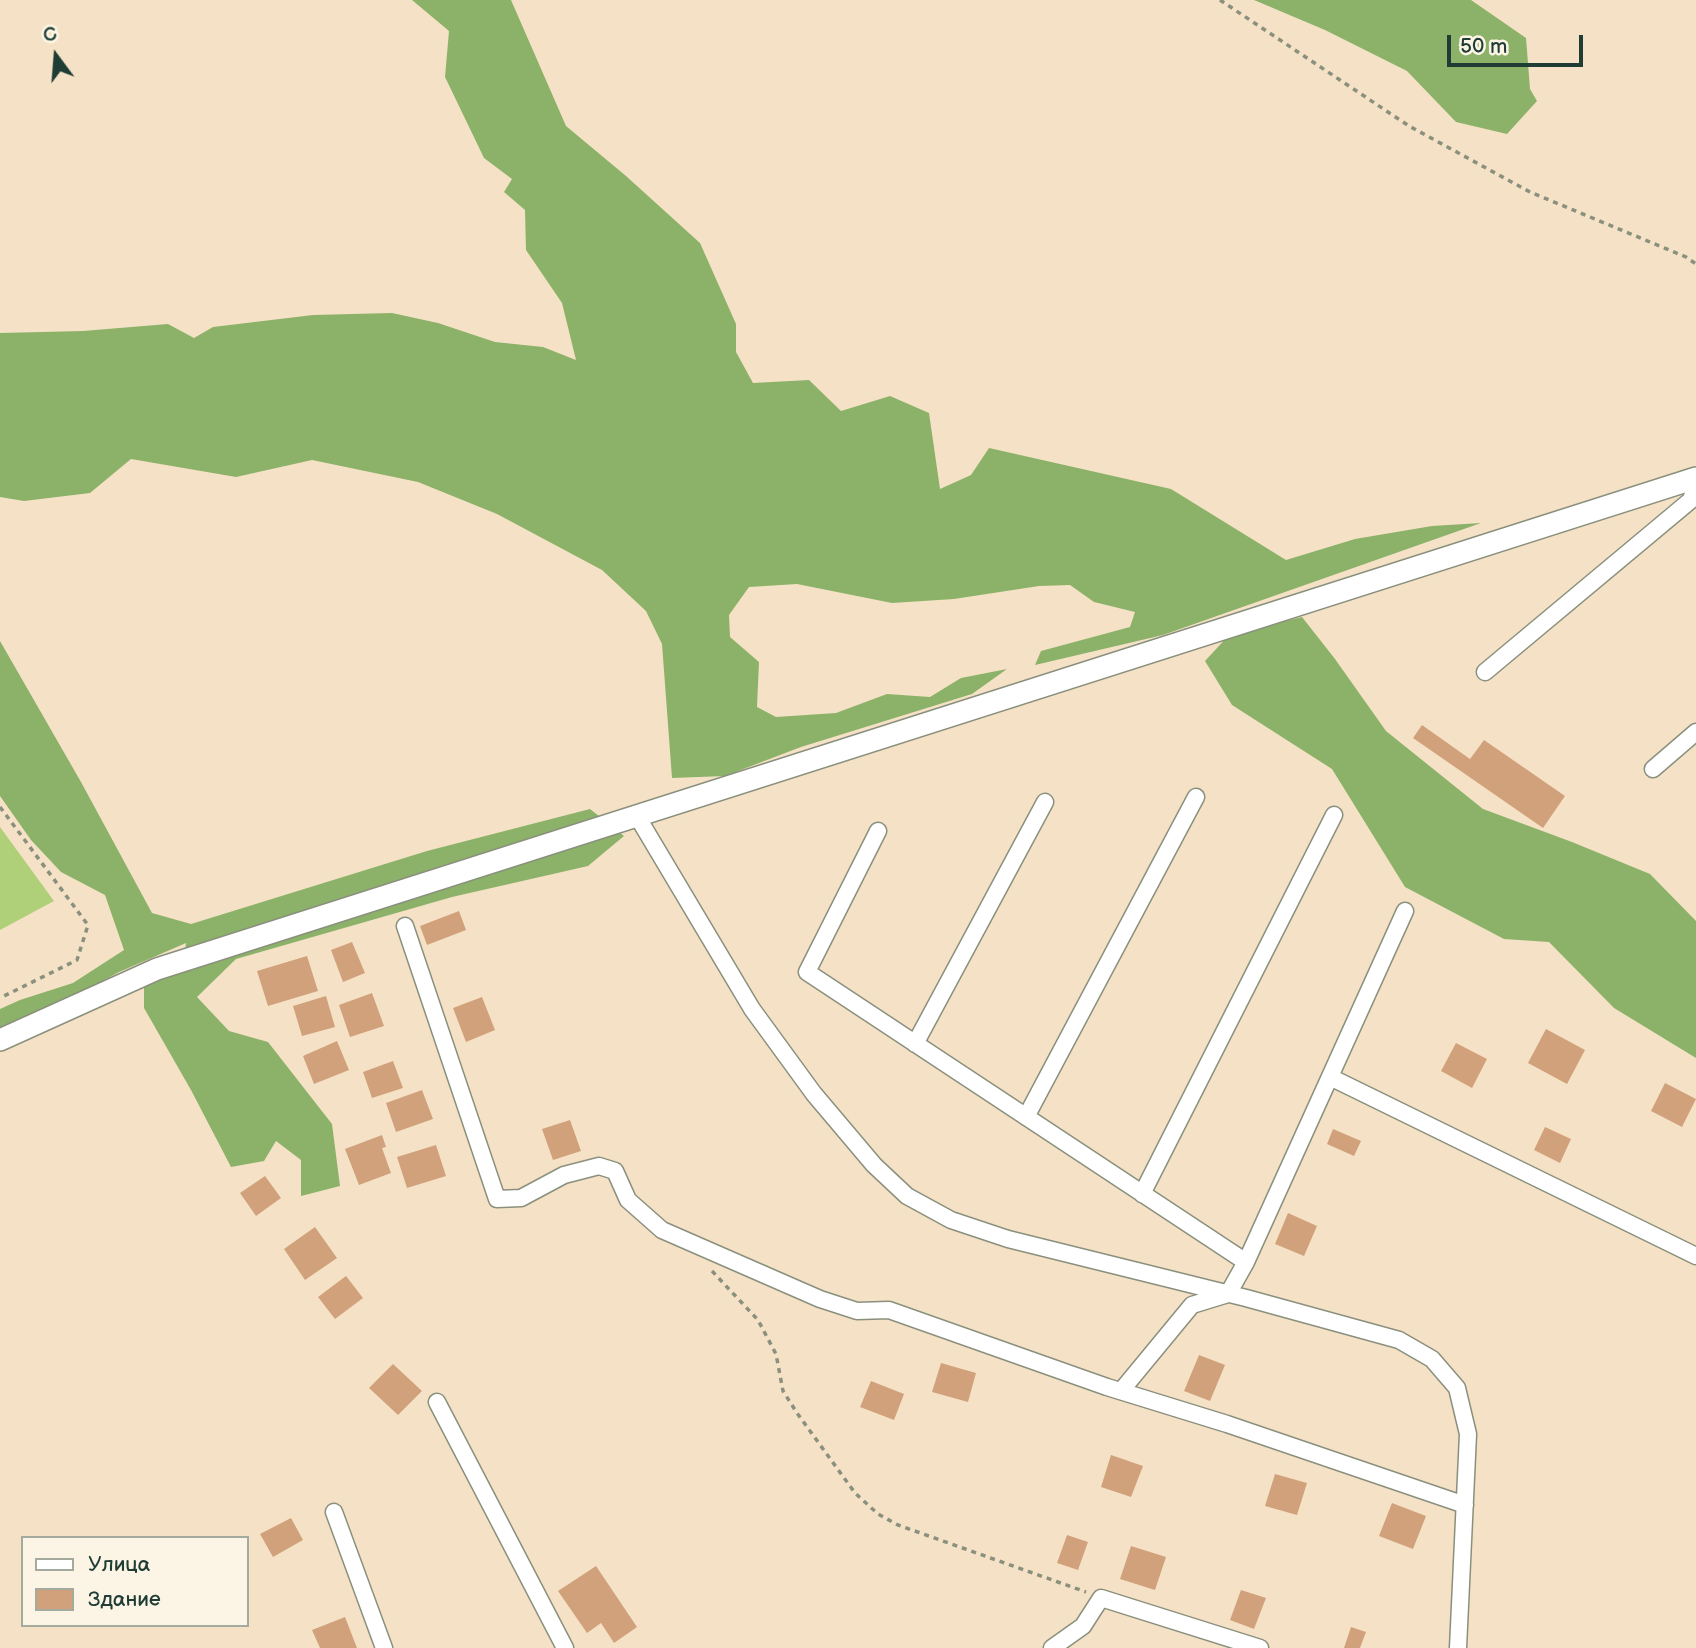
<!DOCTYPE html>
<meta charset="utf-8">
<style>
body{margin:0}
#map{position:relative;width:1696px;height:1648px;overflow:hidden;background:#f5e2c6;font-family:"Balsamiq Sans",sans-serif}
canvas{display:block}
.legend{position:absolute;left:21px;top:1536px;width:228px;height:91px;box-sizing:border-box;background:#fcf5e5;border:2px solid #a4ab9e;margin:0;padding:9px 12px;list-style:none;font-size:21px;color:#1f3d34}
.legend li{display:flex;align-items:center;gap:14px;height:35px}
.legend b{width:35px;border:2px solid #a4ab9e}
.north{position:absolute;left:21px;top:21px;width:70px;height:70px;-webkit-text-stroke:5px #fcf5e5;paint-order:stroke;rotate:344deg;font-size:19px;font-weight:700;line-height:28px;text-align:center;color:#1f3d34}
.north::after{content:'';display:block;margin:auto;width:24px;height:32px;background:#1f3d34;clip-path:polygon(50% 0,100% 100%,50% 72%,0 100%)}
.scale{position:absolute;left:1447px;top:35px;width:136px;height:32px;box-sizing:border-box;border:4px solid #1f3d34;border-top:0;padding-left:9px;font-size:21px;line-height:24px;white-space:nowrap;color:#1f3d34;-webkit-text-stroke:5px #fcf5e5;paint-order:stroke}
</style>
<div id="map">
<canvas width="1696" height="1648"></canvas>
<ul class="legend">
<li><b style="height:9px;background:#fff"></b>Улица</li>
<li><b style="height:19px;background:#d1a17b"></b>Здание</li>
</ul>
<div class="north">С</div>
<div class="scale">50 m</div>
</div>
<script>
const ctx = document.querySelector('canvas').getContext('2d');
ctx.lineJoin = 'round';
function fill(path, color) { ctx.fillStyle = color; ctx.fill(path, 'evenodd'); }
const shape = rows => new Path2D(rows.map(r => 'M' + r).join(''));
function trace(path, color, width, dash) { ctx.strokeStyle = color; ctx.lineWidth = width; ctx.lineCap = dash ? 'butt' : 'round'; ctx.setLineDash(dash || []); ctx.stroke(path); }
const green = shape([
 [0,827,54,901,0,930]
]);
const forest = shape([
 [412,0,511,0,566,126,626,176,700,243,736,324,736,352,753,383,809,380,841,411,890,396,929,413,940,489,971,475,989,448,1171,489,1286,560,1355,539,1432,526,1481,523,1163,635,1035,665,1041,651,1130,627,1135,612,1094,602,1070,585,1039,586,954,599,892,603,797,584,749,587,729,615,730,637,759,662,757,707,776,717,836,713,887,694,930,697,961,678,1007,669,972,694,801,747,725,776,672,778,662,644,646,611,602,570,497,514,418,482,312,460,236,477,131,459,90,493,24,501,0,497,0,333,83,331,168,324,194,338,213,327,313,315,392,313,438,323,495,342,543,347,576,360,562,303,526,250,525,210,504,192,512,179,484,158,445,77,449,31],
 [1254,0,1471,0,1526,38,1530,89,1537,101,1507,134,1456,122,1407,71,1325,30],
 [1302,617,1335,659,1386,731,1483,809,1572,842,1650,874,1696,921,1696,1058,1614,1008,1549,942,1504,939,1405,887,1332,769,1232,705,1205,661,1230,634],
 [0,641,81,782,152,913,191,924,427,851,590,809,624,836,588,866,452,897,236,959,197,997,229,1031,268,1042,332,1124,340,1186,301,1196,301,1160,276,1141,264,1161,231,1167,191,1090,144,1008,144,986,183,969,186,943,119,972,57,1006,0,1030,0,1009,20,1000,73,983,124,950,105,895,61,872,31,840,0,796]
]);
const building = shape([
 [1422,725,1470,759,1484,740,1565,796,1543,828,1413,738],
 [459,911,466,930,427,945,420,926],
 [352,942,365,973,343,982,331,950],
 [307,956,318,991,268,1006,257,971],
 [372,993,384,1026,350,1037,339,1005],
 [326,996,335,1027,302,1036,293,1006],
 [482,997,495,1030,466,1042,453,1008],
 [1546,1029,1585,1050,1567,1084,1528,1063],
 [337,1041,349,1070,314,1084,303,1056],
 [1456,1043,1487,1059,1472,1088,1441,1071],
 [393,1061,403,1088,372,1098,363,1072],
 [1665,1083,1696,1099,1682,1127,1651,1111],
 [422,1090,433,1119,396,1132,386,1103],
 [570,1120,581,1151,553,1160,542,1129],
 [1545,1127,1571,1139,1560,1163,1534,1150],
 [1333,1129,1361,1141,1354,1156,1327,1144],
 [382,1135,386,1147,382,1148,391,1173,359,1185,345,1149],
 [436,1145,446,1176,407,1188,397,1157],
 [265,1176,281,1198,256,1216,240,1193],
 [1288,1213,1317,1226,1304,1256,1275,1244],
 [315,1227,337,1258,305,1280,284,1249],
 [346,1276,363,1298,335,1319,318,1297],
 [1199,1355,1225,1365,1210,1401,1184,1391],
 [941,1363,976,1373,968,1402,932,1392],
 [393,1364,422,1391,398,1415,369,1388],
 [871,1381,904,1394,894,1420,860,1407],
 [1111,1455,1143,1466,1131,1497,1101,1487],
 [1275,1474,1307,1483,1297,1515,1265,1506],
 [1392,1503,1426,1516,1413,1549,1379,1536],
 [291,1518,303,1540,273,1557,260,1534],
 [1067,1535,1088,1542,1078,1570,1057,1563],
 [1131,1546,1166,1557,1155,1590,1120,1579],
 [596,1566,637,1627,614,1643,601,1623,587,1633,558,1591],
 [1241,1590,1266,1598,1254,1629,1230,1620],
 [345,1617,357,1648,320,1648,312,1630],
 [1351,1627,1366,1632,1360,1648,1344,1648]
]);
const path = shape([
 [1220,0,1409,126,1530,192,1686,257,1696,264],
 [0,807,88,925,77,960,0,998],
 [712,1271,758,1320,776,1354,783,1391,797,1413,855,1493,878,1514,898,1525,1086,1592]
]);
const minor = shape([
 [1485,672,1691,500,1696,484],
 [1653,769,1696,732],
 [637,816,752,1009,814,1094,874,1165,907,1196,951,1220,1008,1239,1246,1298,1399,1340,1432,1359,1457,1388,1468,1434,1458,1648],
 [878,831,807,972,1246,1262],
 [405,926,497,1199,521,1198,564,1175,599,1166,615,1171,628,1200,662,1230,820,1299,857,1311,889,1310,1107,1387,1227,1424,1465,1505],
 [915,1044,1045,802],
 [1330,1077,1696,1256],
 [1026,1117,1196,797],
 [1142,1194,1334,815],
 [1121,1391,1192,1305,1228,1294,1246,1262,1405,911],
 [437,1402,565,1648],
 [334,1512,384,1648],
 [1052,1648,1083,1626,1101,1598,1260,1648]
]);
const tertiary = shape([
 [0,1040,157,969,1696,478]
]);
fill(green, '#afd078');
fill(forest, '#8bb268');
fill(building, '#d1a17b');
trace(minor, '#8a907d', 19);
trace(tertiary, '#8a907d', 24);
trace(path, '#8a907d', 3.5, [5, 5]);
trace(minor, '#fff', 16);
trace(tertiary, '#fff', 21);
</script>
